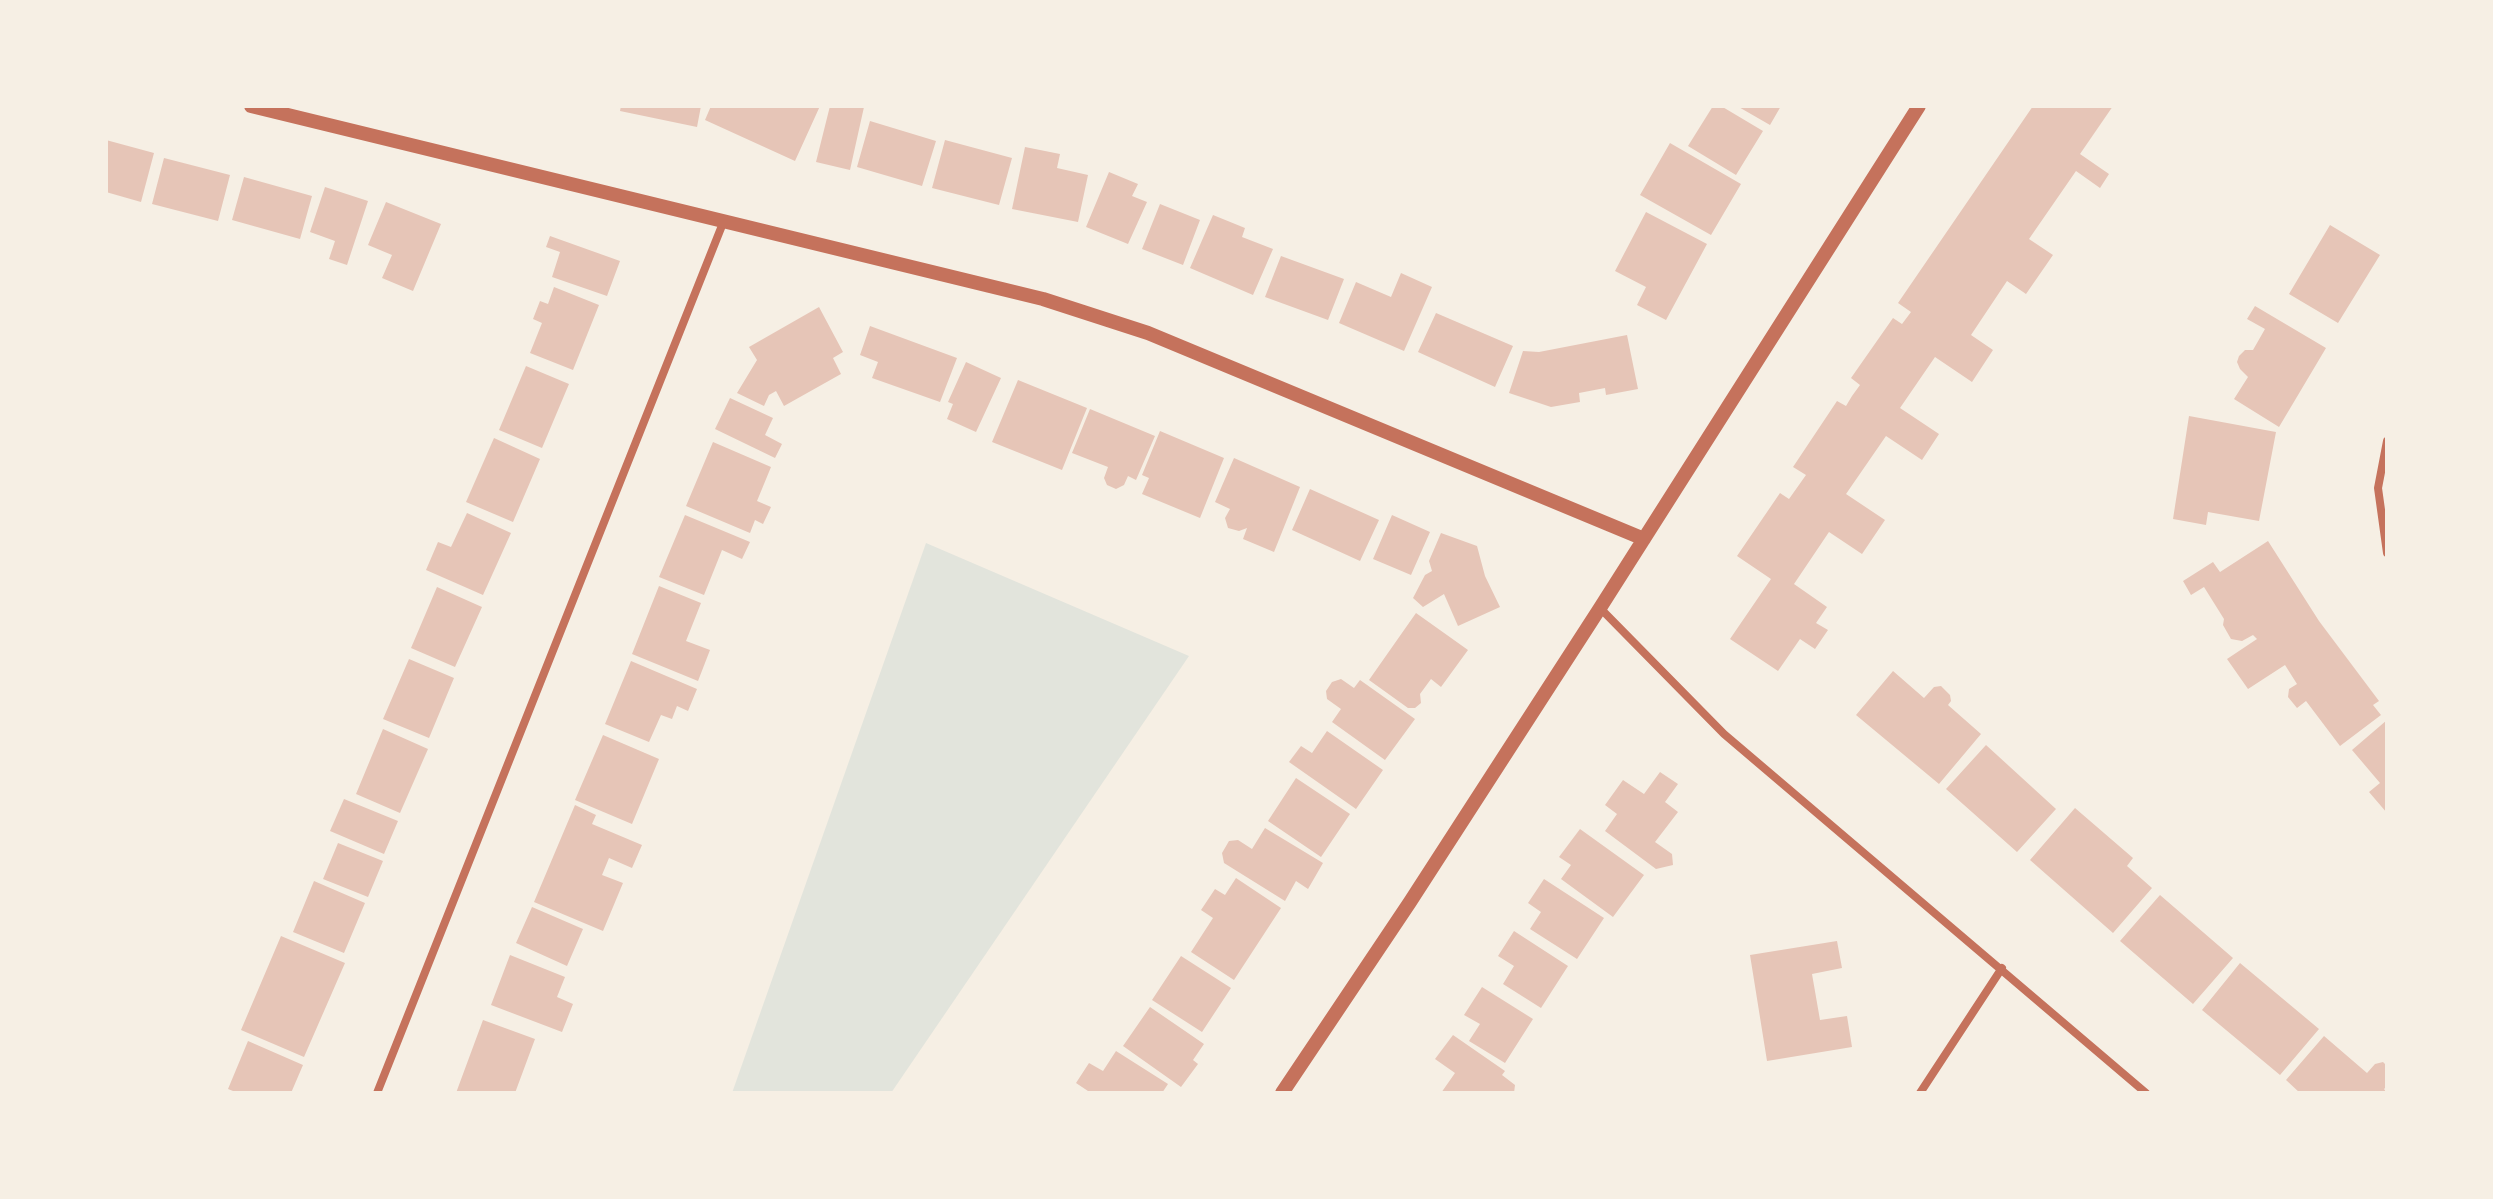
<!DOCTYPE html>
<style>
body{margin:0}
#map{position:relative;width:2493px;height:1199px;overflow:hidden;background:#f6efe4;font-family:Literata,serif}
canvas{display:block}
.frame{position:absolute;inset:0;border:108px solid #f6efe4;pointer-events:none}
</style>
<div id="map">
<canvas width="2493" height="1199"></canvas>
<div class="frame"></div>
</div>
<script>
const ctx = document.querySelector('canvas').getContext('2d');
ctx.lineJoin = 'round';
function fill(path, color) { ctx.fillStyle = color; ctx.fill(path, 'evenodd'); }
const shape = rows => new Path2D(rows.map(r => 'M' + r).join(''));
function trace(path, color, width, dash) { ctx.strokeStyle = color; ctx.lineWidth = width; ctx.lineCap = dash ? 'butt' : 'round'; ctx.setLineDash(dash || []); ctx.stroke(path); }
const green = shape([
 [926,543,1189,656,891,1093,732,1093]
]);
const building = shape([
 [621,106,701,106,697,127,620,111],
 [711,106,820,106,795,161,705,120],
 [830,106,864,107,850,170,816,162],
 [1713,106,1721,106,1763,131,1736,175,1688,146],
 [1737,106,1781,106,1770,125],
 [2033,106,2113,106,2080,154,2109,174,2100,188,2076,171,2029,239,2053,255,2026,294,2007,281,1971,335,1993,350,1972,382,1935,357,1900,408,1939,434,1922,460,1886,436,1846,494,1885,520,1862,554,1829,532,1794,584,1827,607,1816,623,1828,630,1815,649,1800,639,1778,671,1730,639,1771,579,1737,556,1780,493,1789,499,1806,475,1793,467,1837,401,1846,406,1852,396,1860,385,1851,378,1893,318,1902,324,1911,312,1898,303],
 [870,121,936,141,922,186,857,167],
 [106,140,154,153,141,202,106,192],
 [945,140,1012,158,999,205,932,188],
 [1670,143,1741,184,1711,235,1640,195],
 [1025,147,1060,154,1057,168,1088,175,1078,222,1012,209],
 [164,158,230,175,218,221,152,204],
 [1109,172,1138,184,1132,196,1147,202,1128,244,1086,227],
 [244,177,312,196,300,239,232,220],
 [325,187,368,201,347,265,329,259,335,241,310,232],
 [386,202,441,224,413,291,382,278,392,255,368,245],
 [1160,204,1200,220,1183,265,1142,249],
 [1646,212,1707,244,1666,320,1637,305,1646,287,1615,271],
 [1213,215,1245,228,1242,237,1273,249,1253,295,1190,268],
 [2330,225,2380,255,2338,323,2289,294],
 [550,236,620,261,607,296,552,277,560,252,546,247],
 [1281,256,1344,279,1328,320,1265,297],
 [1401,273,1432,287,1404,351,1339,323,1356,282,1391,297],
 [554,287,599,305,573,370,530,353,542,323,533,319,540,301,548,304],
 [2255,306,2326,348,2279,427,2234,399,2248,377,2240,369,2237,362,2239,356,2245,350,2253,350,2265,329,2247,319],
 [819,307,843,352,833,358,841,374,784,406,776,391,769,395,764,406,737,393,757,360,749,347],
 [1436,313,1513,346,1495,387,1418,352],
 [870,326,957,358,940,402,872,378,878,362,860,355],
 [1627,335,1638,389,1606,395,1605,388,1579,393,1580,402,1551,407,1509,393,1523,351,1539,352],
 [966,362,1001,378,976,432,947,419,953,404,948,402],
 [526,366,569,384,542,448,499,430],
 [1018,380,1087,408,1062,470,992,442],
 [730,398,773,418,765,435,782,444,775,458,715,429],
 [1090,409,1155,436,1136,480,1128,476,1124,485,1116,489,1107,485,1104,478,1108,467,1072,453],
 [2189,416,2276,432,2259,521,2208,512,2206,525,2173,519],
 [1160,431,1224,458,1200,518,1142,494,1149,478,1142,475],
 [494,438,540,459,513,522,466,502],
 [713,442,771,467,757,501,771,507,763,524,755,520,750,533,686,506],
 [1234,458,1300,487,1274,552,1243,539,1247,528,1239,531,1228,528,1225,518,1230,509,1215,502],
 [1310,489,1379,520,1360,561,1292,530],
 [467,513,511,533,483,595,426,570,438,542,451,547],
 [685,515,750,542,742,559,722,550,704,595,659,577],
 [1392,515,1430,532,1411,575,1373,559],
 [1441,533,1477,546,1485,576,1500,607,1458,626,1444,594,1423,607,1413,598,1425,575,1432,571,1429,561],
 [2268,541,2319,621,2379,701,2373,705,2381,715,2340,746,2306,701,2297,708,2288,697,2289,689,2297,684,2285,665,2248,689,2227,659,2257,639,2253,635,2242,641,2231,639,2223,625,2224,619,2204,587,2191,595,2183,581,2213,562,2220,572],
 [659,586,701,603,686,641,710,650,698,681,632,654],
 [437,587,482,607,455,667,411,648],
 [1416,613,1468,650,1441,687,1431,679,1420,694,1421,703,1415,708,1408,708,1369,680],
 [409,659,454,678,429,738,383,719],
 [631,661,697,689,688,711,677,706,672,719,661,715,649,742,605,724],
 [1893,671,1924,698,1934,687,1941,686,1950,695,1951,701,1948,705,1981,734,1939,784,1856,715],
 [1341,679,1354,688,1360,680,1415,719,1385,760,1332,722,1341,709,1327,699,1326,691,1332,682],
 [2387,720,2387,813,2369,792,2380,783,2352,750],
 [383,729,428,749,400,813,356,794],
 [1327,731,1383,770,1356,809,1289,762,1301,746,1312,753],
 [603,735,659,759,632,824,575,800],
 [1986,745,2056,809,2017,852,1946,789],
 [1660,772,1678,784,1665,802,1678,812,1655,842,1672,854,1673,865,1656,869,1605,831,1617,814,1605,805,1623,780,1644,794],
 [1296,778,1350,814,1321,857,1268,821],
 [344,799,398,821,384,854,330,831],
 [575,805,596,815,592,824,642,845,632,868,609,858,602,875,623,883,603,931,534,902],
 [2075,808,2133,858,2127,866,2152,888,2113,933,2030,860],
 [1265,828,1323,863,1308,889,1296,881,1285,901,1224,863,1222,853,1229,841,1238,840,1252,849],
 [1580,829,1644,875,1613,917,1561,879,1571,865,1559,857],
 [338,843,383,861,368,897,323,879],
 [1236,878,1281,908,1234,980,1191,952,1213,918,1201,910,1215,889,1225,895],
 [1544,879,1604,918,1577,959,1530,929,1541,912,1528,903],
 [314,881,365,903,344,953,293,932],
 [2160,895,2233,958,2193,1004,2120,941],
 [532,907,583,929,567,966,516,943],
 [1514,931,1568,966,1541,1008,1503,984,1514,966,1498,956],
 [281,936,345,963,304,1057,241,1030],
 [1837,941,1842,968,1812,974,1820,1020,1847,1016,1852,1047,1767,1061,1750,955],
 [510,955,565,977,557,997,573,1004,562,1032,491,1005],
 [1181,956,1231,988,1202,1032,1152,1000],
 [2240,963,2319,1029,2280,1075,2202,1010],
 [1482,987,1533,1019,1505,1063,1469,1041,1480,1024,1464,1015],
 [1150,1007,1204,1044,1193,1060,1198,1064,1181,1087,1123,1046],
 [483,1020,535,1039,515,1093,456,1093],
 [1453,1035,1505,1071,1502,1075,1515,1085,1514,1093,1441,1093,1455,1073,1435,1059],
 [2324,1036,2367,1073,2375,1064,2383,1062,2387,1066,2387,1086,2384,1089,2387,1093,2300,1093,2286,1080],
 [248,1041,303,1065,291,1093,238,1093,228,1089],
 [1116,1051,1168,1084,1162,1093,1091,1093,1076,1083,1089,1063,1103,1071]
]);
const minor = shape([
 [2387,441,2378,488,2387,553],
 [1600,608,1724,734,2146,1093],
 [377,1093,723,223],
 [1920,1093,2002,968]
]);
const tertiary = shape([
 [251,106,1043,299,1148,333,1644,539],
 [1282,1093,1410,902,1600,608,1919,106]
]);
fill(green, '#e2e4dc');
fill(building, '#e6c5b7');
trace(minor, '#c5725c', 8);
trace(tertiary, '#c5725c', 14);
</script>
